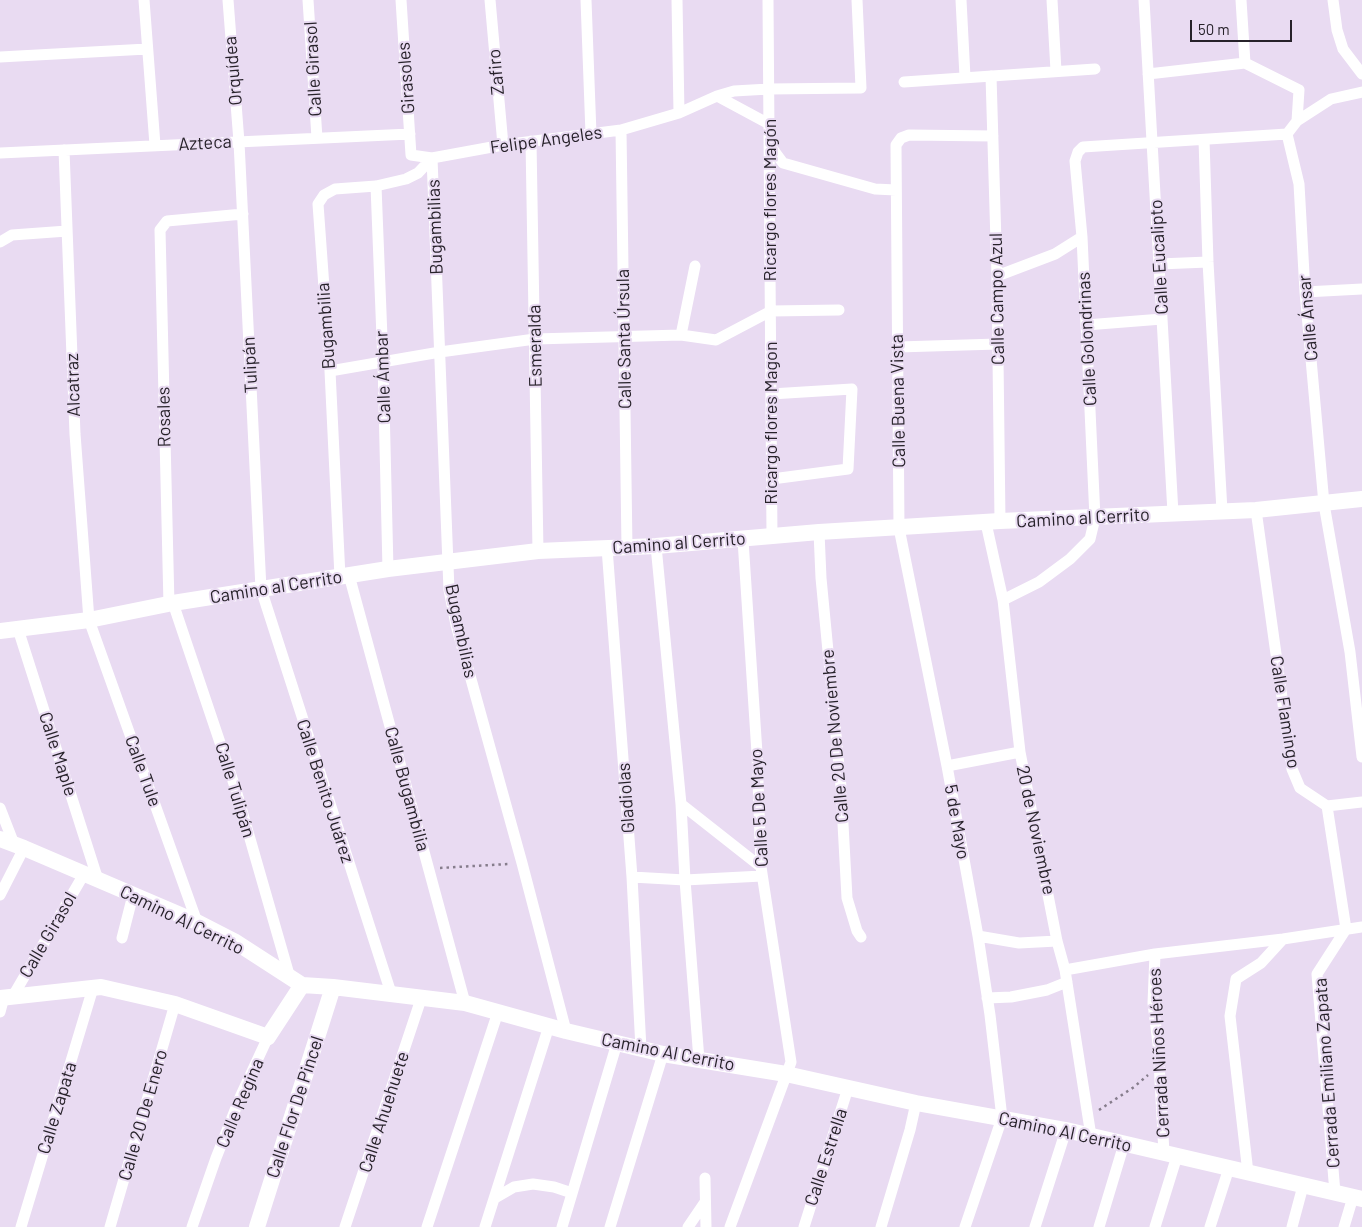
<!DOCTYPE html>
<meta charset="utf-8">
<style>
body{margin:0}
#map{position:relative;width:1362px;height:1227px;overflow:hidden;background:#e9dbf2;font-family:Barlow,sans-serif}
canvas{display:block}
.scale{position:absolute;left:1190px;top:20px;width:102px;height:22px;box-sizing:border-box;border:2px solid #27222a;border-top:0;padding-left:6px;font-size:15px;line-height:18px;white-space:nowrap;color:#27222a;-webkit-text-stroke:4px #e9dbf2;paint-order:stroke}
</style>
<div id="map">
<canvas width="1362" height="1227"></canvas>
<div class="scale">50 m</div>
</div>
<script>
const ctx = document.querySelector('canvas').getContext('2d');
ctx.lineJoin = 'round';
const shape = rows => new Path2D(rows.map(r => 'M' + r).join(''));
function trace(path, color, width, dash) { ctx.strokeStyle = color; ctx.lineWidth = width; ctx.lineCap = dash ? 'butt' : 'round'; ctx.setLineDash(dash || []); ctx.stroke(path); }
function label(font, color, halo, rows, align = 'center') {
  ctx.font = font + ' Barlow,sans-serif'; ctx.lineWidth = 4; ctx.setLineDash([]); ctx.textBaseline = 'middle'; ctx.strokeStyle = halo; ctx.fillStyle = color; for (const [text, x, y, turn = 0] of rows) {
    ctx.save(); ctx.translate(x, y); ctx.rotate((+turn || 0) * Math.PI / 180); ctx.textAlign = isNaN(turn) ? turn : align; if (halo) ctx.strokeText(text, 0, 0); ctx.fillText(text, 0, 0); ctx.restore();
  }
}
const path = shape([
 [440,868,509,864],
 [1099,1110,1134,1087,1148,1075]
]);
const street = shape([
 [144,0,155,145],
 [228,0,239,142,261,589,391,993],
 [308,0,317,138],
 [401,0,411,155,432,158,503,145,621,130,679,113,717,96,734,91,769,89,861,88,857,0],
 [490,0,503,145],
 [586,0,591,134],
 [677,0,679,113],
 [768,0,772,536],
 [961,0,965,77],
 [1052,0,1056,71],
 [1144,0,1173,513],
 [1241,0,1245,63],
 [1333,0,1337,30,1343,49,1362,74],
 [0,57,147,49],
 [1148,74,1245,63,1299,90,1297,121],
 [991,76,997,276,1000,521],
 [904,82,1095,69],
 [717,96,769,124],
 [621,130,627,548],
 [1287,134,1299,184,1305,292,1324,504,1350,652,1362,757],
 [1204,140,1208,262,1222,511],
 [531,141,538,551],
 [769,144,783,163,875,189,896,190],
 [64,150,75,434,89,620,197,922],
 [0,153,410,134],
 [432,158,449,590,456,625,522,863,566,1031],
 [376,186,383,363,388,569],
 [0,242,12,235,67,231],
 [1159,264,1208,262],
 [997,276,1055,254,1082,237],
 [1305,292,1362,289],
 [1086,325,1162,319],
 [681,335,695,266],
 [898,347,998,344],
 [330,371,440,352,535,339,681,335,716,340,771,311,839,310],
 [771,394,852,389,848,469,772,479],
 [1256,510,1292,769,1300,788,1327,806,1346,929,1317,974,1335,1193],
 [986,523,1003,600,1020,752,1057,941,1065,970,1091,1136],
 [819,532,821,578,841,787,847,898,857,931,861,937],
 [656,546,681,804,685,880,699,1060],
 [607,548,632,877,641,1049],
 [349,575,465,1003],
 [340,577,330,371,318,204,324,195,335,189,376,186,406,179,418,173,432,158],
 [1003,600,1039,582,1070,559,1090,539,1095,518,1082,237,1075,161,1078,152,1083,147,1287,134,1297,121,1331,99,1362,92],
 [173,603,236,790,290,978],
 [169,605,160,230,167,221,243,214],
 [18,629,98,880],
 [947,766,1020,752],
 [681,804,761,867],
 [1327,806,1362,802],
 [0,808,14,844],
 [632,877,685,880,762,876],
 [0,895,24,848],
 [978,936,1019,943,1057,941],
 [122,938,133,895],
 [1155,954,1153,1003,1158,1044,1164,1153],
 [1065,970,1155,954,1283,939,1362,927],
 [13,996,84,874],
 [987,998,1011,997,1047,990,1067,982],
 [0,1012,4,997],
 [1248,1173,1230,1016,1236,979,1261,963,1283,939],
 [705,1178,706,1227],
 [495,1198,514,1187,533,1184,554,1187,572,1193],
 [21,1227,93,988],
 [110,1227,175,1004],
 [192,1227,216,1158,241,1095,268,1037],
 [345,1227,422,996],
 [427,1227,498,1012],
 [485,1227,549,1026],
 [562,1227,617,1043],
 [610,1227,663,1054],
 [688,1227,705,1202],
 [730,1227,791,1062,761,867,757,753,743,540],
 [804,1227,848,1088],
 [881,1227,910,1130,916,1103],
 [965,1227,1002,1118,990,1015,978,936,947,766,899,528,896,145,901,138,909,135,993,136],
 [1035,1227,1066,1130],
 [1099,1227,1124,1144],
 [1155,1227,1177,1156],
 [1210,1227,1229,1168],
 [1292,1227,1303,1186],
 [1344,1227,1353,1197]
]);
const secondary = shape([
 [0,631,89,620,173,603,388,569,538,551,656,546,819,532,1000,521,1256,510,1362,499],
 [0,839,24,848,197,922,234,941,302,985,333,987,465,1003,566,1031,663,1054,786,1074,916,1103,1066,1130,1362,1199],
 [0,998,101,987,175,1004,268,1037,302,985],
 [257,1227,333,987]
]);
const streetNames = [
 ["Calle Girasol",313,69,-93],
 ["Orquídea",233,71,-95],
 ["Zafiro",496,72,-95],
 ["Girasoles",406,78,-94],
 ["Felipe Angeles",546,140,-8],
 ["Azteca",205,143,-3],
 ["Ricargo flores Magón",770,200,-90],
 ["Bugambilias",435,227,-92],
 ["Calle Eucalipto",1159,257,-93],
 ["Calle Campo Azul",997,299,-91],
 ["Calle Ánsar",1308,318,-95],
 ["Bugambilia",326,326,-94],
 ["Calle Santa Úrsula",624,339,-91],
 ["Calle Golondrinas",1087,339,-93],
 ["Esmeralda",535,346,-91],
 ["Tulipán",250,365,-93],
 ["Calle Ámbar",383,377,-92],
 ["Alcatraz",73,385,-92],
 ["Calle Buena Vista",898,401,-91],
 ["Rosales",164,417,-91],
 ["Ricargo flores Magon",771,423,-90],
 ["Camino al Cerrito",1083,518,-3],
 ["Camino al Cerrito",679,543,-4],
 ["Camino al Cerrito",276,587,-9],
 ["Bugambilias",461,631,78],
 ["Calle Flamingo",1285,712,81],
 ["Calle 20 De Noviembre",835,736,-95],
 ["Calle Maple",58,754,72],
 ["Calle Tule",143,771,70],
 ["Calle Bugambilia",407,789,75],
 ["Calle Tulipán",235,790,73],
 ["Calle Benito Juárez",325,791,72],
 ["Gladiolas",626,798,-94],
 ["Calle 5 De Mayo",759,808,-93],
 ["5 de Mayo",957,822,80],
 ["20 de Noviembre",1036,830,78],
 ["Camino Al Cerrito",182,920,26],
 ["Calle Girasol",48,935,-60],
 ["Camino Al Cerrito",668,1052,11],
 ["Cerrada Niños Héroes",1159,1053,-93],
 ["Cerrada Emiliano Zapata",1327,1073,-94],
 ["Calle Regina",240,1103,-67],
 ["Calle Flor De Pincel",295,1107,-72],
 ["Calle Zapata",57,1108,-73],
 ["Calle Ahuehuete",384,1112,-72],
 ["Calle 20 De Enero",143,1115,-74],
 ["Camino Al Cerrito",1065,1132,12],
 ["Calle Estrella",826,1157,-72]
];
trace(path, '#867d8c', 2.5, [2.5, 4]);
trace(street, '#fff', 11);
trace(secondary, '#fff', 16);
label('18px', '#27222a', '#e9dbf2', streetNames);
</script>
